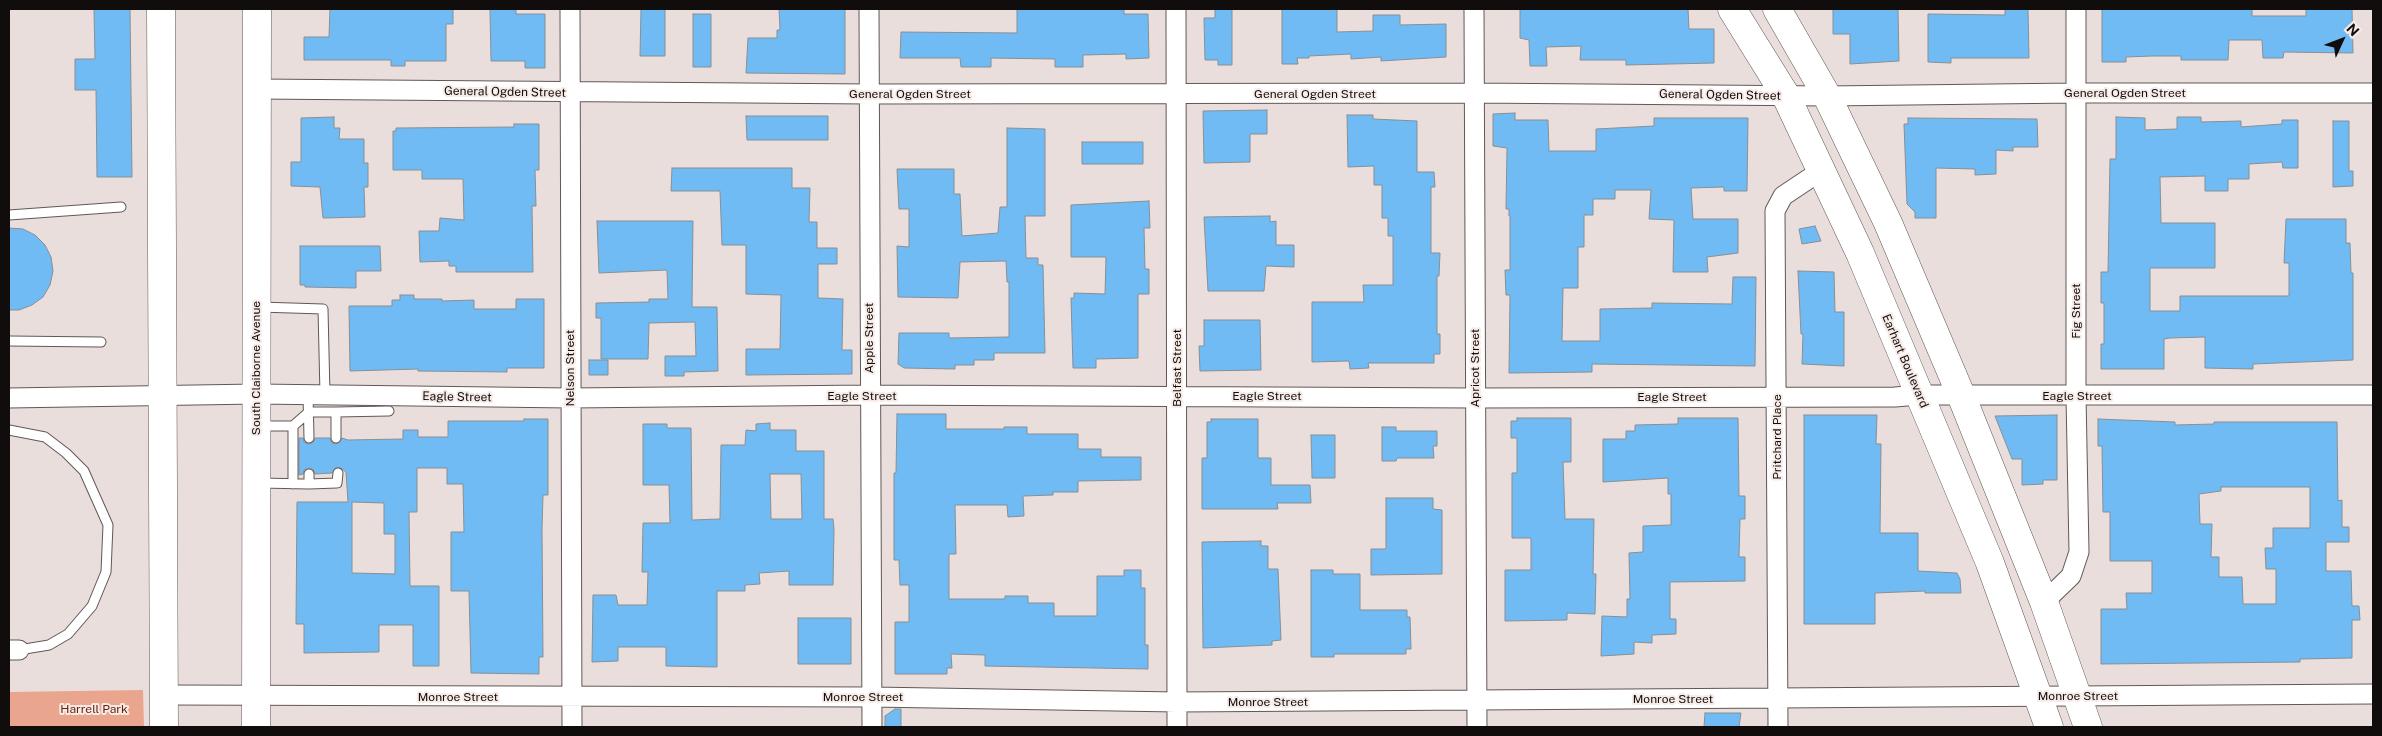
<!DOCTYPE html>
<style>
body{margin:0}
#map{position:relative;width:2382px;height:736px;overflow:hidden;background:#e9dedb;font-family:"Public Sans",sans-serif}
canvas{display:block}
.frame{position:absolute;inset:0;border:10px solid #110d0c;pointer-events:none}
.north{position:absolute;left:2317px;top:15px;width:50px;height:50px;-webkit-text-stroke:4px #f7ebe8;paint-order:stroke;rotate:47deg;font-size:14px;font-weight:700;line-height:20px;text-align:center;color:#110d0c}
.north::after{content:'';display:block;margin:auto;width:18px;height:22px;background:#110d0c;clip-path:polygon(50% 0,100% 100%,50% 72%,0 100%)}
</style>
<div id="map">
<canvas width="2382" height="736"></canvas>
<div class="frame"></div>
<div class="north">N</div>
</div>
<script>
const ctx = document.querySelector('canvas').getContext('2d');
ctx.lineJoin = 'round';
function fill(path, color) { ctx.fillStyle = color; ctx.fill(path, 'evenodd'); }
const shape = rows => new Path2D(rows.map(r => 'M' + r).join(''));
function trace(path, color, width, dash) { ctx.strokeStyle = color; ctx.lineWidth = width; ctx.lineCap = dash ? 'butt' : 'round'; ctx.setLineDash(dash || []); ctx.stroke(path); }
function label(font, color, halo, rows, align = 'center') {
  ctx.font = font + ' "Public Sans",sans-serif'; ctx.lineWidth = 4; ctx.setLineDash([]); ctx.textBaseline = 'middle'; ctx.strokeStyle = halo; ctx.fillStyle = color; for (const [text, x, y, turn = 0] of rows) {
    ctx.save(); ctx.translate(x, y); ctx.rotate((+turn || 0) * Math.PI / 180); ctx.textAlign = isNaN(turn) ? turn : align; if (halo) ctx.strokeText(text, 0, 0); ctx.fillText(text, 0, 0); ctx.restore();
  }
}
const green = shape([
 [143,690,144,727,9,727,9,692]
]);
const building = shape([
 [94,9,130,9,132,177,97,177,96,90,75,90,75,59,95,59,94,9],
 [330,9,453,9,453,24,446,24,446,61,405,61,405,66,391,66,391,60,304,60,304,37,329,37,330,9],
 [490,9,516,9,516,14,545,14,545,68,525,68,525,61,491,61,490,9],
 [641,9,665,9,665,56,640,56,641,9],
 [779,9,845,9,845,74,746,73,748,38,777,38,777,30,780,30,779,9],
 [1017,9,1124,9,1124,14,1148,14,1149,58,1126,59,1126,54,1083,55,1083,67,1055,67,1055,59,991,58,991,67,961,67,960,58,900,58,901,32,1017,33,1017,9],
 [1215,9,1232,9,1232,65,1218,65,1218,60,1205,60,1204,18,1215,18,1215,9],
 [1282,9,1337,9,1337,32,1373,31,1373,15,1400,15,1400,25,1446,24,1446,57,1381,61,1381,57,1351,59,1351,54,1309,56,1309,58,1297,58,1298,64,1282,64,1282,9],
 [1520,9,1688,9,1689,29,1714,29,1714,63,1626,65,1626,60,1580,60,1581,46,1546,47,1547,66,1530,66,1529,40,1520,38,1520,9],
 [1833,9,1898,9,1899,61,1850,64,1850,34,1833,34,1833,9],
 [2005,9,2028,9,2029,58,1951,58,1951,63,1928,62,1928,14,2005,15,2005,9],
 [2102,9,2252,9,2252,16,2306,16,2306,9,2352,9,2353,53,2284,52,2283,58,2263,58,2262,40,2229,40,2228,60,2181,60,2181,56,2152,56,2126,57,2126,62,2102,62,2102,9],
 [693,14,711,14,711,67,693,67,693,14],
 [1267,110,1267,134,1250,134,1250,162,1204,163,1203,111,1267,110],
 [1515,113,1515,120,1548,120,1549,151,1596,151,1596,129,1654,126,1654,118,1748,118,1747,191,1724,191,1724,187,1691,188,1693,219,1738,219,1738,253,1707,257,1708,272,1673,272,1674,220,1649,219,1651,190,1615,190,1615,199,1593,199,1593,215,1584,215,1584,247,1578,247,1578,288,1563,288,1562,341,1600,341,1600,309,1652,308,1652,303,1732,304,1733,277,1756,277,1755,366,1592,364,1592,372,1509,373,1510,295,1506,295,1505,270,1510,270,1510,216,1509,216,1509,209,1506,209,1507,148,1493,146,1493,114,1515,113],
 [1347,115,1373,115,1373,119,1417,121,1417,172,1434,172,1435,187,1431,187,1431,253,1440,253,1439,276,1437,276,1437,334,1440,334,1440,354,1434,354,1434,363,1368,363,1369,368,1350,369,1349,361,1312,362,1312,302,1364,302,1363,285,1393,285,1393,236,1388,236,1388,218,1382,218,1382,185,1374,185,1374,166,1348,167,1347,115],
 [746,116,828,116,828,140,747,140,746,116],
 [334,117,334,128,340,128,339,139,364,139,364,163,368,163,368,187,364,187,365,217,323,218,320,187,291,186,291,162,301,162,301,118,334,117],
 [2116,117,2145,118,2145,130,2177,129,2177,117,2201,117,2201,122,2241,121,2241,127,2282,124,2282,120,2298,120,2298,168,2283,168,2282,162,2249,164,2249,179,2228,179,2228,191,2205,191,2205,176,2160,177,2161,223,2215,223,2215,268,2150,268,2150,311,2180,311,2180,296,2289,296,2289,263,2284,263,2286,219,2346,219,2346,243,2350,243,2351,273,2353,273,2353,360,2253,364,2253,369,2205,368,2205,337,2170,338,2164,339,2164,369,2101,369,2101,344,2104,344,2104,303,2101,303,2101,272,2108,272,2110,159,2116,159,2116,117],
 [1908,118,2037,119,2038,147,2013,147,2013,151,1996,150,1996,174,1975,175,1975,169,1936,168,1936,218,1915,218,1915,212,1907,204,1904,124,1908,124,1908,118],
 [2333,121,2349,121,2349,171,2353,171,2353,186,2333,187,2333,121],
 [514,124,539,124,539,170,535,170,536,206,532,206,533,272,456,272,456,266,449,266,449,261,420,262,419,231,439,231,440,218,464,220,463,179,422,179,422,170,393,170,393,131,396,131,396,128,514,127,514,124],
 [1007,128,1045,129,1045,216,1025,216,1026,258,1038,258,1038,265,1043,265,1045,353,994,353,994,360,974,360,974,365,955,365,955,369,904,368,898,364,899,333,949,333,949,338,1009,337,1009,282,1007,282,1006,261,960,262,958,298,898,297,897,246,909,247,909,209,899,209,897,169,954,169,954,194,960,194,962,236,998,233,1000,207,1007,207,1007,128],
 [1082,142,1143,142,1143,164,1082,164,1082,142],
 [672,168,792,168,792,188,810,188,809,222,817,222,817,248,837,248,837,264,818,264,818,298,843,299,842,350,852,350,852,374,746,375,746,349,780,349,781,295,746,294,746,245,722,245,720,191,671,191,672,168],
 [1149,201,1150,228,1144,228,1145,269,1149,269,1149,294,1138,294,1138,358,1096,359,1096,368,1073,368,1071,298,1074,298,1074,293,1105,294,1106,257,1071,257,1071,205,1149,201],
 [1270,216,1270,222,1276,221,1276,245,1294,245,1294,267,1266,266,1264,291,1208,291,1204,217,1270,216],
 [597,221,693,221,692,307,717,307,718,371,684,372,684,376,665,376,665,356,696,356,695,322,649,323,648,359,601,359,601,318,596,318,596,303,649,302,649,299,668,299,667,270,599,273,597,221],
 [1815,226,1821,241,1802,244,1799,229,1815,226],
 [9,228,23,229,35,235,45,245,51,257,53,271,50,285,43,297,32,305,19,310,9,310,9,228],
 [300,246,380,246,381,271,356,271,356,288,305,287,305,285,300,285,300,246],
 [1798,271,1834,272,1835,312,1844,312,1844,366,1802,364,1803,334,1801,334,1798,271],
 [400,295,414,295,414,299,442,299,442,301,474,300,474,309,516,309,516,299,544,299,544,368,507,368,507,372,418,371,418,369,350,371,349,306,392,306,392,300,400,300,400,295],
 [1204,320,1260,320,1261,370,1200,371,1199,346,1204,346,1204,320],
 [589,360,608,360,608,375,589,375,589,360],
 [897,414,946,414,946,429,1004,429,1004,427,1027,427,1027,434,1078,434,1078,449,1101,449,1101,457,1141,457,1141,480,1078,481,1078,492,1053,492,1053,495,1023,496,1024,516,1008,517,1007,505,955,505,956,554,949,554,949,599,1005,599,1005,596,1028,596,1028,603,1054,603,1054,616,1097,616,1097,576,1124,576,1124,570,1141,570,1141,588,1145,588,1145,645,1148,645,1148,669,985,666,985,655,951,654,952,668,947,668,947,674,895,674,895,622,909,622,909,585,900,585,899,560,894,560,894,473,896,473,897,414],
 [1804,415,1877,415,1876,444,1881,444,1880,533,1918,533,1918,571,1957,573,1960,579,1961,593,1925,593,1925,591,1875,593,1875,624,1804,624,1804,415],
 [2057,415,2057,480,2043,480,2043,484,2022,485,2022,459,2012,459,1995,416,2057,415],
 [1517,418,1571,418,1571,462,1563,462,1565,519,1594,519,1593,574,1596,574,1595,614,1567,613,1567,620,1505,621,1505,570,1531,570,1531,538,1512,538,1512,473,1517,473,1517,438,1511,438,1511,421,1517,421,1517,418],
 [1678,418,1738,418,1739,496,1745,496,1745,519,1740,519,1739,557,1745,557,1745,581,1670,582,1670,619,1676,619,1676,634,1652,635,1652,643,1634,642,1634,654,1601,656,1602,616,1627,617,1627,599,1630,599,1629,553,1643,552,1643,526,1671,525,1671,494,1668,494,1668,478,1603,482,1603,439,1626,439,1626,431,1635,431,1635,425,1678,424,1678,418],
 [524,419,548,419,548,495,543,495,542,529,543,657,539,657,539,674,471,673,469,591,451,591,451,532,464,532,463,484,447,484,447,468,417,468,417,512,409,512,410,586,439,586,439,666,413,666,413,625,379,625,379,652,304,653,304,624,296,624,297,502,348,502,346,472,341,468,335,468,332,473,315,474,313,469,309,468,304,470,303,474,299,475,299,438,303,438,304,442,309,444,313,443,315,438,330,438,332,443,336,444,342,438,348,440,403,439,403,430,418,430,418,437,448,437,448,421,524,421,524,419],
 [352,502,384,503,384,534,395,534,395,574,352,573,352,502],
 [1211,419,1258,419,1258,458,1271,458,1271,485,1310,485,1311,503,1277,503,1278,509,1202,509,1202,458,1207,458,1207,422,1211,422,1211,419],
 [2098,419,2175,422,2175,425,2214,424,2214,422,2337,422,2338,501,2342,500,2342,527,2349,527,2349,542,2326,542,2326,571,2351,571,2352,606,2359,606,2360,620,2352,620,2352,658,2300,659,2300,662,2101,664,2101,609,2127,609,2126,593,2152,593,2152,561,2110,561,2110,512,2103,512,2102,446,2098,446,2098,419],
 [2221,487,2310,487,2310,528,2273,528,2273,548,2265,548,2266,569,2276,569,2276,604,2243,604,2242,577,2219,577,2219,557,2211,557,2212,524,2200,524,2199,494,2221,491,2221,487],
 [770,423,770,430,796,430,796,451,824,451,824,519,833,519,834,529,833,585,789,585,789,571,759,573,760,584,745,585,745,591,717,591,717,667,666,666,666,647,618,647,618,661,592,662,593,595,616,595,618,605,647,605,648,572,642,572,643,523,670,523,669,485,643,485,643,424,667,424,667,428,691,428,692,520,720,519,721,445,745,445,746,430,756,431,756,424,770,423],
 [770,474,801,474,802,519,771,519,770,474],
 [1382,427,1396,427,1396,431,1437,431,1437,446,1433,446,1434,458,1397,458,1396,461,1382,461,1382,427],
 [1311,435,1335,435,1335,478,1312,478,1311,435],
 [1386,498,1433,498,1433,509,1442,510,1442,574,1371,575,1371,549,1386,549,1386,498],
 [1261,541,1261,546,1268,546,1268,569,1278,569,1281,640,1272,641,1272,645,1203,648,1202,542,1261,541],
 [1311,570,1333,570,1333,574,1360,574,1360,610,1407,610,1407,617,1410,617,1411,649,1406,649,1406,654,1334,654,1334,657,1311,657,1311,570],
 [798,618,851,618,851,664,798,664,798,618],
 [895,709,901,709,901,727,885,727,885,716,895,709],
 [1705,713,1741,713,1739,727,1704,727,1705,713]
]);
const lane = shape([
 [9,215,121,207],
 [259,307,323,309,325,395],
 [9,341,101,342],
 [308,395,309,438],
 [260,426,293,426],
 [9,430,45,437,66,453,84,471,108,525,106,572,92,606,68,634,49,645,19,650],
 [336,438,336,412,389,411],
 [260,483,309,484,309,474],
 [293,484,293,426,309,412,336,412],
 [309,484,337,483,338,473]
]);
const street = shape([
 [570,9,572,727],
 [869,9,872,727],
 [1176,9,1177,727],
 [1474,9,1477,727],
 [257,89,869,94,1475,93,1827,96,2075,93,2373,93],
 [9,398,257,394,570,398,869,395,1474,398,1895,397,1919,395,2373,395],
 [2044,602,2071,576,2079,552,2076,396,2076,9],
 [9,650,19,650],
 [163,695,872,697,1177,702,2373,694],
 [1778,727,1775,211,1783,196,1822,170]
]);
const primary = shape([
 [161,9,164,727],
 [1732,9,1786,96,1860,253,1990,563,2049,727],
 [1777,9,1827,96,1888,223,1961,395,2044,602,2088,727],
 [256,727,257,9]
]);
const streetNames = [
 ["General Ogden Street",505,92,1],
 ["General Ogden Street",2125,93],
 ["General Ogden Street",910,94],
 ["General Ogden Street",1315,94],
 ["General Ogden Street",1720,95,1],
 ["Fig Street",2076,311,-90],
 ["Apple Street",869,338,-90],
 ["Earhart Boulevard",1905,361,67],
 ["South Claiborne Avenue",256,368,-90],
 ["Nelson Street",570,368,-90],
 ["Belfast Street",1177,368,-90],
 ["Apricot Street",1475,368,-90],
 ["Eagle Street",862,396],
 ["Eagle Street",1267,396],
 ["Eagle Street",2077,396],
 ["Eagle Street",457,397,1],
 ["Eagle Street",1672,397],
 ["Pritchard Place",1777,437,-90],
 ["Monroe Street",2078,696],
 ["Monroe Street",458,697],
 ["Monroe Street",863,697],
 ["Monroe Street",1673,699],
 ["Monroe Street",1268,702]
];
const parkNames = [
 ["Harrell Park",94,709]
];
fill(green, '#eaa58f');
fill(building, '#71bbf4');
trace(building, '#878f95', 1);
trace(lane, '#615855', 11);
trace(street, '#615855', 21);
trace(primary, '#615855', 29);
trace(lane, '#fff', 9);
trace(street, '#fff', 19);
trace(primary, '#fff', 28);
label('12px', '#110d0c', '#f7ebe8', streetNames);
label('12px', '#6b2105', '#f7ebe8', parkNames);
</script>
